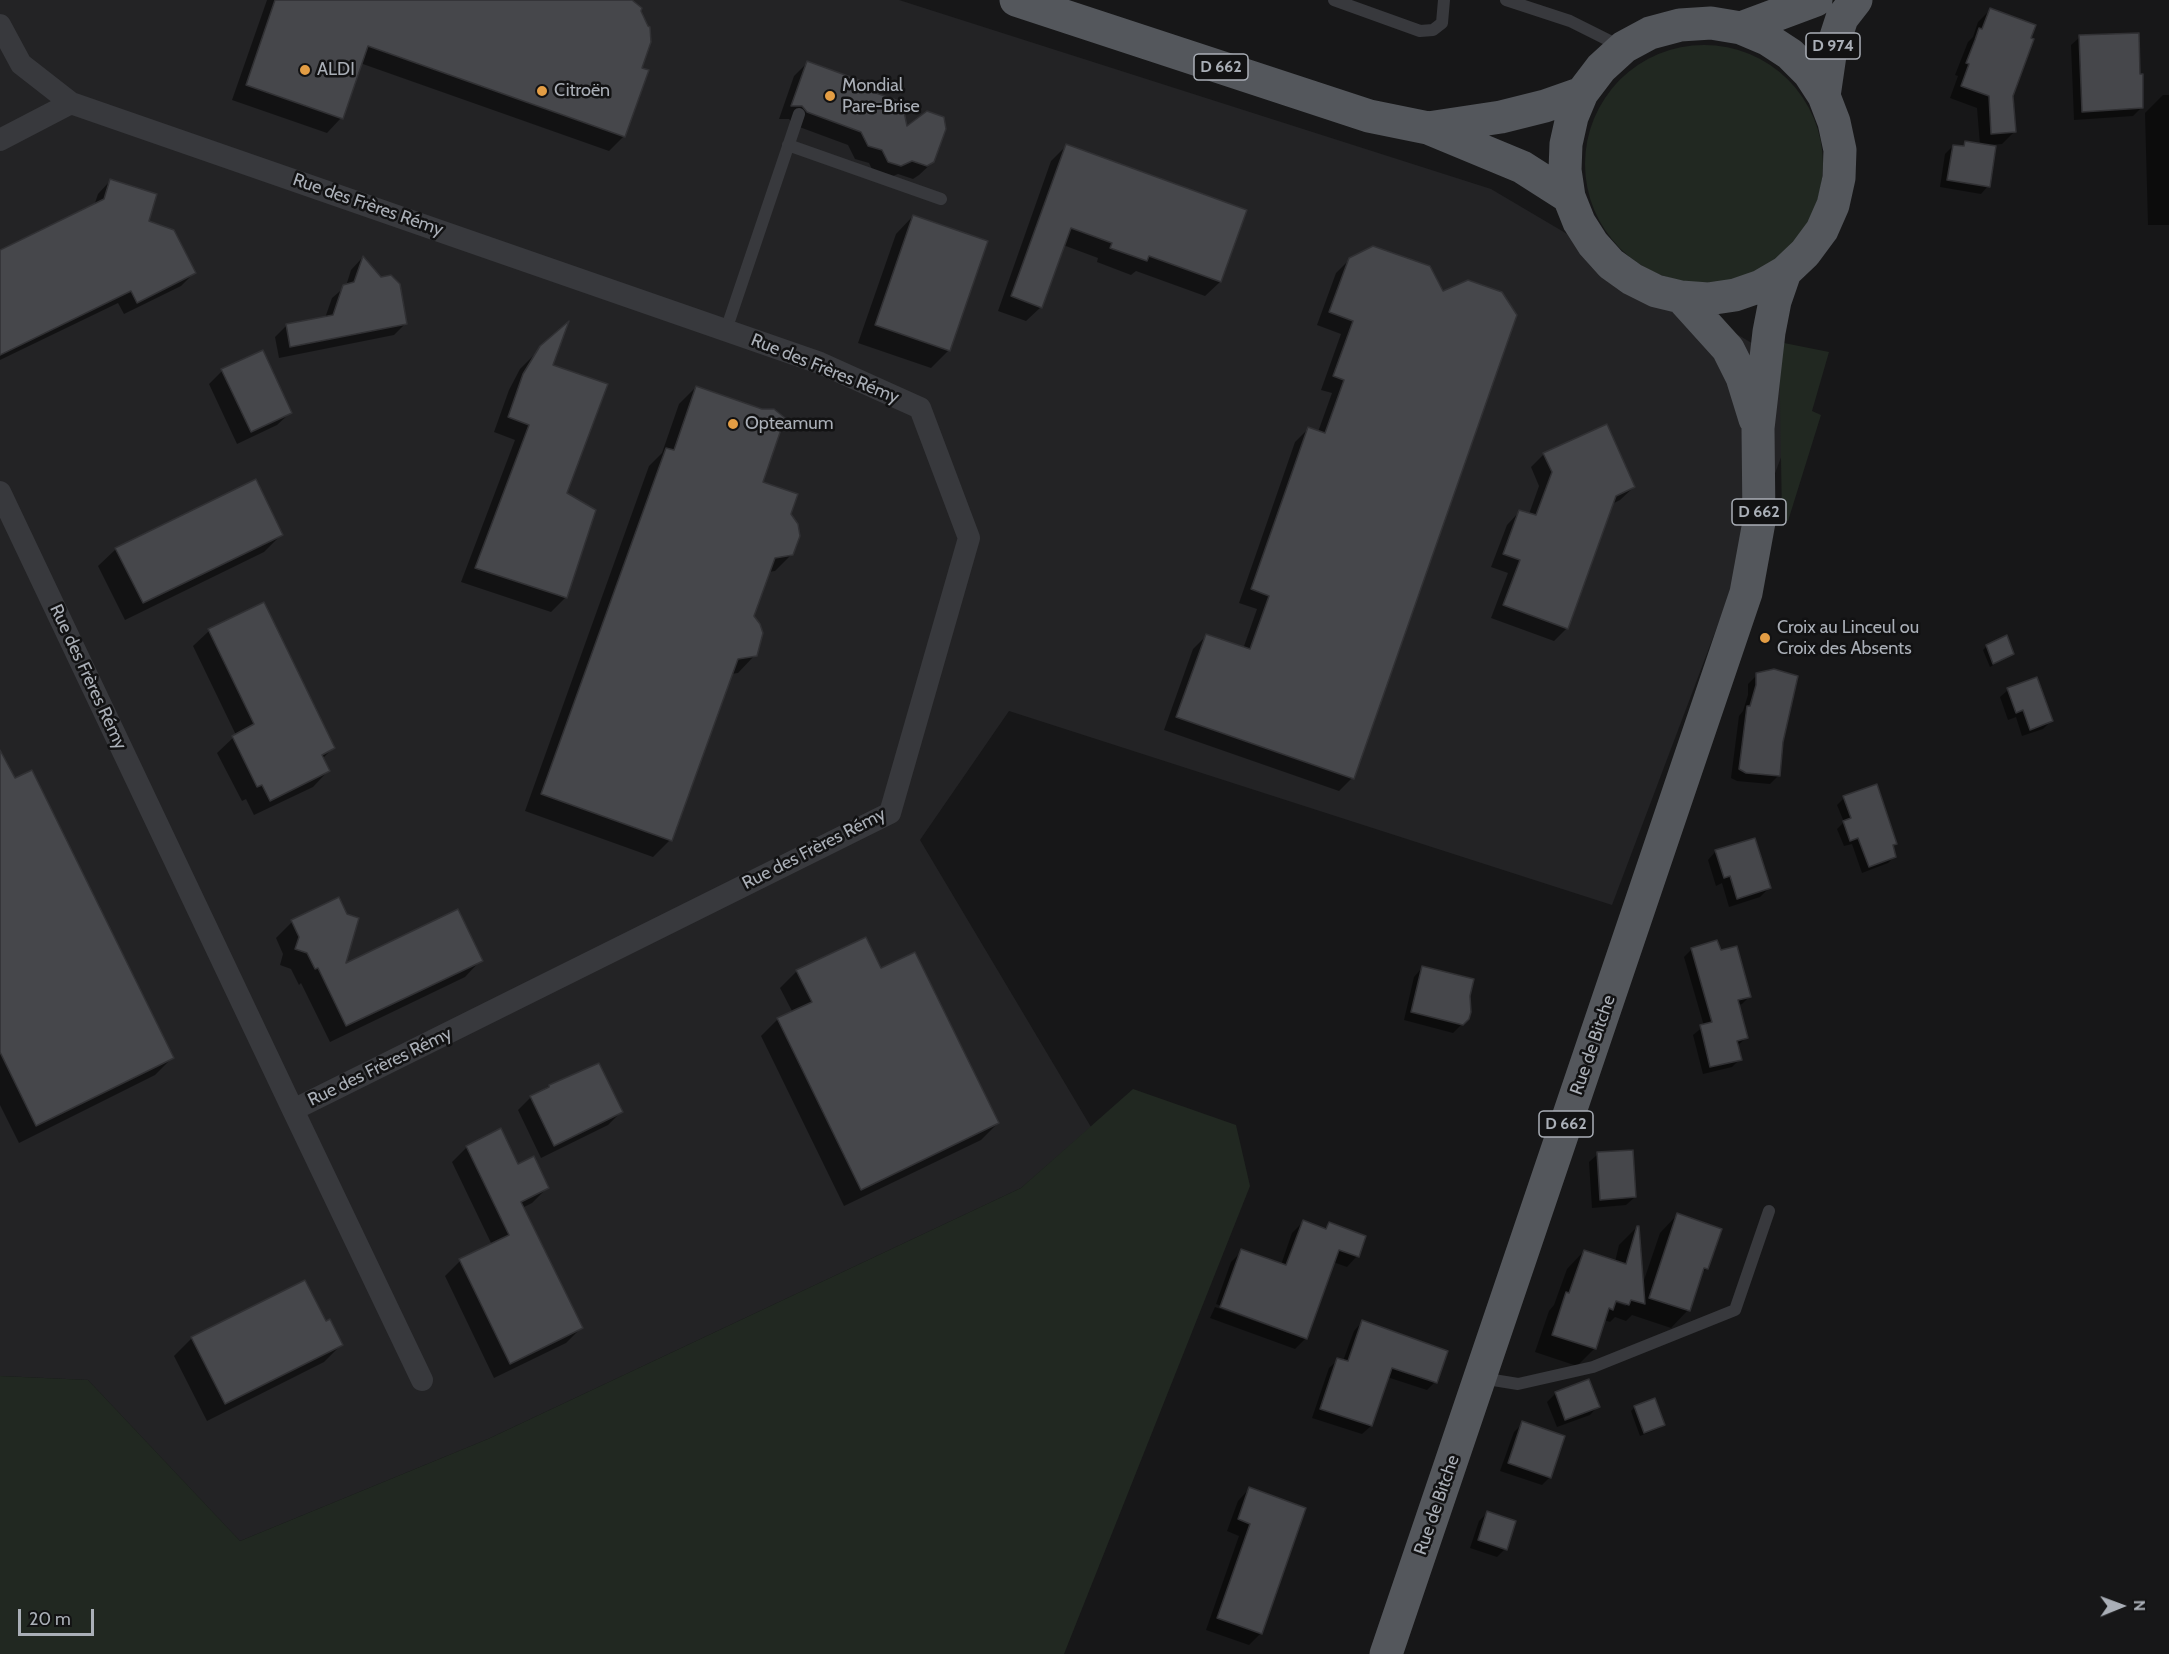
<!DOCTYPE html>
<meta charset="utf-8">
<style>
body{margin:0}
#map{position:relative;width:2169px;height:1654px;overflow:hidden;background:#171718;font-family:Cabin,sans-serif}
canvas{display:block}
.north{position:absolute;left:2091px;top:1576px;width:60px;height:60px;-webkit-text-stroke:4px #121213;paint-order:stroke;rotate:89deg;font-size:16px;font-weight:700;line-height:24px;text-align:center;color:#aaafb7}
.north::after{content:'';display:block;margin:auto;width:21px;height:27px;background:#aaafb7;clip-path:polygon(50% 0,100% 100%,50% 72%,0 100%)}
.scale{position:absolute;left:18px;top:1609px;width:76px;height:27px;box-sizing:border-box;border:3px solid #aaafb7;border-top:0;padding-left:8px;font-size:18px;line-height:21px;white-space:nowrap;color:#aaafb7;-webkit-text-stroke:4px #121213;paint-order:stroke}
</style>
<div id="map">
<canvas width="2169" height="1654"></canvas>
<div class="north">N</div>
<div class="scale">20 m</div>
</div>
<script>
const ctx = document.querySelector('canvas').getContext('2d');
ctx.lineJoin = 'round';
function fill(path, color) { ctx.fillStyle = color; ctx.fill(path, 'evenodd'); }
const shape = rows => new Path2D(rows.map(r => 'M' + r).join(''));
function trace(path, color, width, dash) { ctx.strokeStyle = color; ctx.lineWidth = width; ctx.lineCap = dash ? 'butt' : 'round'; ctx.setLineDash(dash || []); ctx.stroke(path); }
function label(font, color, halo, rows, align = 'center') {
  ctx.font = font + ' Cabin,sans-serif'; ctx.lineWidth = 5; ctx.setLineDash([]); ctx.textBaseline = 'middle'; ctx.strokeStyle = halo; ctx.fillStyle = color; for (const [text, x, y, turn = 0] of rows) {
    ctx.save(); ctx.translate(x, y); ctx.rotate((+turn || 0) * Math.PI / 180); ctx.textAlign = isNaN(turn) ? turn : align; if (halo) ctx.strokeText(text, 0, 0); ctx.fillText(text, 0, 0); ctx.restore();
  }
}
const built = shape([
 [0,0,899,0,1491,189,1811,378,1612,905,1009,711,920,840,1091,1127,1021,1188,488,1439,240,1541,88,1380,0,1376]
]);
const green = shape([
 '1585 164a119 119 0 1 1 238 0a119 119 0 1 1-238 0Z',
 [1779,342,1829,352,1812,411,1821,415,1788,521,1782,518],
 [1133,1089,1236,1125,1250,1186,1064,1654,0,1654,0,1376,88,1380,240,1541,488,1439,1021,1188]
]);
const shadow = shape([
 [267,0,630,0,640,69,624,136,609,151,360,63,341,118,327,133,232,100],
 [1990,10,2012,96,2014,132,2002,144,1987,145,1988,186,1981,194,1940,187,1945,154,1953,146,1961,147,1966,142,1980,145,1977,108,1950,98,1958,76,1955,75,1968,42,1973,37,1978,22],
 [2080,37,2142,107,2133,116,2074,120,2071,45],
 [807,63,874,94,933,162,919,175,913,179,898,174,886,179,875,175,869,163,855,159,848,145,794,125,789,119,779,119,794,76],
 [2163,95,2169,95,2169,225,2148,225,2145,113],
 [1066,146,1245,211,1220,282,1205,296,1136,271,1131,275,1097,262,1098,258,1063,245,1041,307,1026,321,998,311,1051,161],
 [110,181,194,273,181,286,124,314,118,303,0,360,0,252,94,206,98,194],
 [913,216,949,350,931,368,858,343,896,234],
 [1373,248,1352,778,1339,791,1164,730,1193,649,1206,636,1243,649,1257,609,1239,603,1295,442,1308,429,1318,432,1332,393,1321,390,1341,334,1317,325,1336,273,1350,259],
 [362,258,406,323,394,335,279,358,275,337,287,325,325,318,332,298,346,286,351,270],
 [536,353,551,366,565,494,566,597,551,612,461,582,515,440,494,432,509,390,520,369],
 [222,371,291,412,277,425,237,444,209,384],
 [696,387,761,483,789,515,792,554,775,571,768,572,752,617,755,655,738,673,731,674,670,840,653,857,525,811,649,466,662,453,679,404],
 [1544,454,1634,487,1620,500,1612,504,1567,628,1554,641,1491,618,1508,573,1491,567,1507,525,1520,511,1529,514,1539,486,1531,467],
 [281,535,264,552,125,620,98,566,116,549],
 [263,604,333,748,322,759,328,771,313,787,254,815,246,799,242,801,217,753,236,735,193,646,209,631],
 [1987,646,2012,654,1990,667,1983,650],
 [1757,675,1782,742,1778,776,1770,784,1737,781,1731,778,1739,716,1743,711,1748,695,1748,684],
 [2008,690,2051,721,2043,729,2022,736,2016,717,2008,720,2000,697],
 [0,768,172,1058,155,1075,19,1143,0,1105],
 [1844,798,1895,843,1892,847,1895,856,1888,863,1862,873,1852,844,1844,846,1837,829,1844,822,1837,805],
 [1716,851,1769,888,1760,897,1729,907,1722,883,1716,886,1708,860],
 [292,922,343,966,481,960,465,977,330,1042,301,983,299,985,291,969,280,965,283,954,276,938],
 [1692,949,1720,952,1750,996,1742,1004,1738,1005,1746,1038,1737,1046,1740,1059,1732,1067,1703,1074,1693,1035,1704,1026,1684,957],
 [1422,968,1468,996,1468,1018,1453,1033,1404,1020,1414,977],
 [880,970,998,1123,981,1140,844,1206,761,1036,778,1019,792,1011,780,988,797,971],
 [549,1086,621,1112,608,1125,541,1158,518,1110,531,1097],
 [467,1147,518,1166,547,1188,532,1203,522,1208,581,1328,566,1343,494,1378,445,1276,460,1261,492,1245,452,1162],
 [1598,1154,1635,1197,1626,1205,1592,1208,1589,1162],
 [1677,1215,1707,1268,1700,1275,1688,1310,1671,1328,1632,1315,1626,1321,1615,1317,1610,1322,1604,1320,1595,1348,1577,1366,1535,1352,1549,1311,1554,1305,1567,1269,1584,1251,1615,1262,1619,1245,1637,1227,1642,1286,1660,1233],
 [1609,1297,1626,1303,1626,1306,1608,1300],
 [1303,1222,1324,1229,1329,1224,1357,1256,1347,1267,1333,1262,1306,1338,1295,1349,1210,1318,1215,1307,1302,1338,1302,1335,1216,1304,1231,1262,1242,1251,1281,1265,1292,1233],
 [1362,1322,1435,1382,1427,1390,1387,1377,1371,1426,1362,1434,1312,1418,1329,1368,1338,1360,1343,1361,1354,1331],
 [192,1338,341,1345,324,1362,207,1421,174,1356],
 [1556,1393,1598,1406,1590,1415,1557,1427,1547,1402],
 [1635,1407,1664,1424,1660,1428,1640,1436,1631,1411],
 [1523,1423,1550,1477,1542,1485,1500,1471,1514,1432],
 [1249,1489,1261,1633,1249,1645,1206,1630,1239,1536,1227,1531,1238,1501],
 [1488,1512,1505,1549,1497,1557,1470,1548,1479,1521]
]);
const building = shape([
 [275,0,632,0,642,8,641,11,648,26,650,27,651,42,642,68,649,70,625,137,368,46,343,119,246,85,275,0],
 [1990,8,2036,25,2031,38,2034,39,2013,96,2016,132,1991,134,1989,96,1961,86,1969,64,1966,63,1975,40,1979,28,1982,29,1990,8],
 [2139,33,2140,74,2143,74,2143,108,2082,112,2079,35,2139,33],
 [807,61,878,87,876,93,902,102,907,126,927,111,944,117,946,129,934,162,927,166,912,161,901,166,888,162,882,150,868,146,861,132,807,112,802,106,791,106,807,61],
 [1965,141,1996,146,1990,187,1947,180,1953,145,1964,146,1965,141],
 [1066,144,1247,210,1221,282,1149,256,1147,261,1110,248,1112,243,1071,228,1042,308,1011,296,1066,144],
 [110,179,157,194,149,221,174,230,196,273,137,303,131,291,0,355,0,250,104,199,110,179],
 [913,215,988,241,950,351,875,325,913,215],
 [1373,246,1430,266,1443,291,1468,280,1502,292,1517,315,1354,779,1176,717,1206,634,1250,649,1269,596,1251,589,1308,427,1325,433,1344,380,1333,376,1353,321,1329,312,1349,258,1373,246],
 [363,256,381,277,391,275,400,284,407,324,290,347,286,324,333,315,343,285,354,282,363,256],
 [569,321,553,365,608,384,567,493,596,510,567,598,475,568,529,425,508,417,523,374,540,346,569,321],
 [263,350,292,413,251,432,221,369,263,350],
 [696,386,762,409,774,409,785,418,763,482,798,494,791,514,798,524,800,536,793,555,775,558,754,616,760,624,763,633,757,656,738,659,672,841,541,794,666,448,674,450,696,386],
 [1607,424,1635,487,1616,496,1568,629,1503,605,1520,560,1503,554,1519,510,1536,515,1552,472,1543,453,1607,424],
 [256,479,283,535,143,603,115,548,256,479],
 [264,602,335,748,322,755,330,771,270,801,262,785,257,787,232,736,254,724,208,629,264,602],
 [2007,635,2014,654,1993,664,1986,645,2007,635],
 [1774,669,1798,676,1783,742,1780,776,1746,773,1739,769,1747,706,1750,706,1756,685,1756,673,1774,669],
 [2037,677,2053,721,2030,730,2023,710,2016,713,2007,688,2037,677],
 [0,750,15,778,32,770,174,1058,36,1126,0,1052,0,750],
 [1877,784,1897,844,1893,845,1896,857,1869,867,1858,838,1850,841,1843,821,1851,818,1843,796,1877,784],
 [1755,838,1771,888,1737,899,1730,876,1724,878,1715,850,1755,838],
 [339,897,347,914,359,918,346,963,458,909,483,961,346,1026,318,968,315,969,307,953,295,949,299,937,291,920,339,897],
 [866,937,881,968,915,952,999,1123,861,1190,777,1018,812,1002,796,970,866,937],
 [1717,940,1721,950,1737,946,1751,997,1738,1000,1748,1038,1737,1041,1742,1060,1710,1067,1700,1025,1712,1022,1691,948,1717,940],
 [1422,966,1474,979,1470,996,1471,1012,1469,1019,1463,1025,1411,1012,1422,966],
 [599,1063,623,1112,554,1146,530,1096,549,1087,549,1085,599,1063],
 [501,1128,518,1164,534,1156,549,1188,521,1202,583,1328,510,1364,459,1259,509,1235,466,1146,501,1128],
 [1633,1150,1636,1197,1600,1200,1597,1152,1633,1150],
 [1677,1213,1722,1229,1708,1269,1704,1268,1690,1311,1649,1298,1677,1213],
 [1303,1220,1326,1229,1329,1222,1366,1236,1359,1257,1339,1250,1307,1339,1220,1307,1241,1249,1286,1265,1303,1220],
 [1637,1226,1639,1226,1645,1304,1631,1300,1629,1305,1616,1301,1613,1310,1609,1308,1596,1349,1552,1335,1566,1292,1569,1293,1584,1250,1626,1264,1637,1226],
 [305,1280,326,1321,330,1319,343,1345,225,1404,191,1337,305,1280],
 [1362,1320,1448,1351,1437,1383,1392,1368,1372,1426,1320,1409,1337,1358,1348,1361,1362,1320],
 [1589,1379,1600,1407,1565,1420,1555,1392,1589,1379],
 [1655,1398,1665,1425,1644,1433,1634,1406,1655,1398],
 [1522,1421,1565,1436,1551,1478,1508,1463,1522,1421],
 [1249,1487,1306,1508,1262,1634,1217,1618,1250,1524,1238,1519,1249,1487],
 [1487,1511,1516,1521,1507,1550,1478,1540,1487,1511]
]);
const lane = shape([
 [1334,0,1420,31,1433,30,1442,23,1444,0],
 [1506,0,1570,21,1622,47],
 [788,145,941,199],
 [726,330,799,114],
 [1481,1378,1518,1384,1593,1367,1735,1310,1769,1211]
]);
const street = shape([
 [0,25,21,64,71,103,820,363,920,408,969,538,890,813,293,1110,0,492],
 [0,140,71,103],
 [293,1110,422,1380]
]);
const primary = shape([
 [1016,0,1369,116,1428,128,1522,167,1569,197],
 [1741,28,1816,0],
 [1824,96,1830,55,1842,18,1856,0],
 [1428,128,1501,117,1545,106,1582,93,1601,68,1624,47,1650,33,1680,25,1711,23,1741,28,1767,39,1790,54,1809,73,1824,96,1834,122,1840,150,1839,178,1833,205,1822,230,1805,253,1785,272,1761,286,1735,295,1708,299,1681,297,1656,291,1632,279,1611,264,1593,244,1579,222,1569,197,1565,170,1566,144,1572,117,1582,93],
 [1681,297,1728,349,1742,377,1755,419],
 [1386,1654,1746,593,1759,522,1758,428,1769,332,1775,301,1785,272]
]);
const markers = [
 [305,70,6,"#e39d44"],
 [542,91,6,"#e39d44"],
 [830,96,6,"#e39d44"],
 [733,424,6,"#e39d44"],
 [1765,638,6,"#e39d44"]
];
const shields = [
 [1833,46,54],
 [1221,67,54],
 [1759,512,54],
 [1566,1124,54]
];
const shieldNames = [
 ["D 974",1833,46],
 ["D 662",1221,67],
 ["D 662",1759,512],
 ["D 662",1566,1124]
];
const poiNames = [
 ["ALDI",317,70],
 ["Mondial",842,86],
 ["Pare-Brise",842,107],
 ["Citroën",554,91],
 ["Opteamum",745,424],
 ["Croix au Linceul ou",1777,628],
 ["Croix des Absents",1777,649]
];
const streetNames = [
 ["Rue des Frères Rémy",368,205,19],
 ["Rue des Frères Rémy",825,369,22],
 ["Rue des Frères Rémy",88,677,65],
 ["Rue des Frères Rémy",814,849,-27],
 ["Rue de Bitche",1593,1045,-71],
 ["Rue des Frères Rémy",380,1067,-26],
 ["Rue de Bitche",1437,1505,-71]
];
fill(built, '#232325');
fill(green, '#212821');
fill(shadow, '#0007');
fill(building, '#46474b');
trace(building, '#313134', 1.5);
trace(lane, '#38393d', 12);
trace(street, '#38393d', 22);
trace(primary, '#54575c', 33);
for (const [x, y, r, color] of markers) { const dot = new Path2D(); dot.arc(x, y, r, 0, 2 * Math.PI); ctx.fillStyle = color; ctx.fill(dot); trace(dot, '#121213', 2); }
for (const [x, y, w] of shields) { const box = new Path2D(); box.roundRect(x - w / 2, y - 13, w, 26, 4.5); ctx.fillStyle = '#121213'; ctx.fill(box); trace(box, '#aaafb7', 1.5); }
label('bold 16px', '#aaafb7', null, shieldNames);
label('18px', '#aaafb7', '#121213', poiNames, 'left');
label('18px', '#aaafb7', '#121213', streetNames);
</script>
